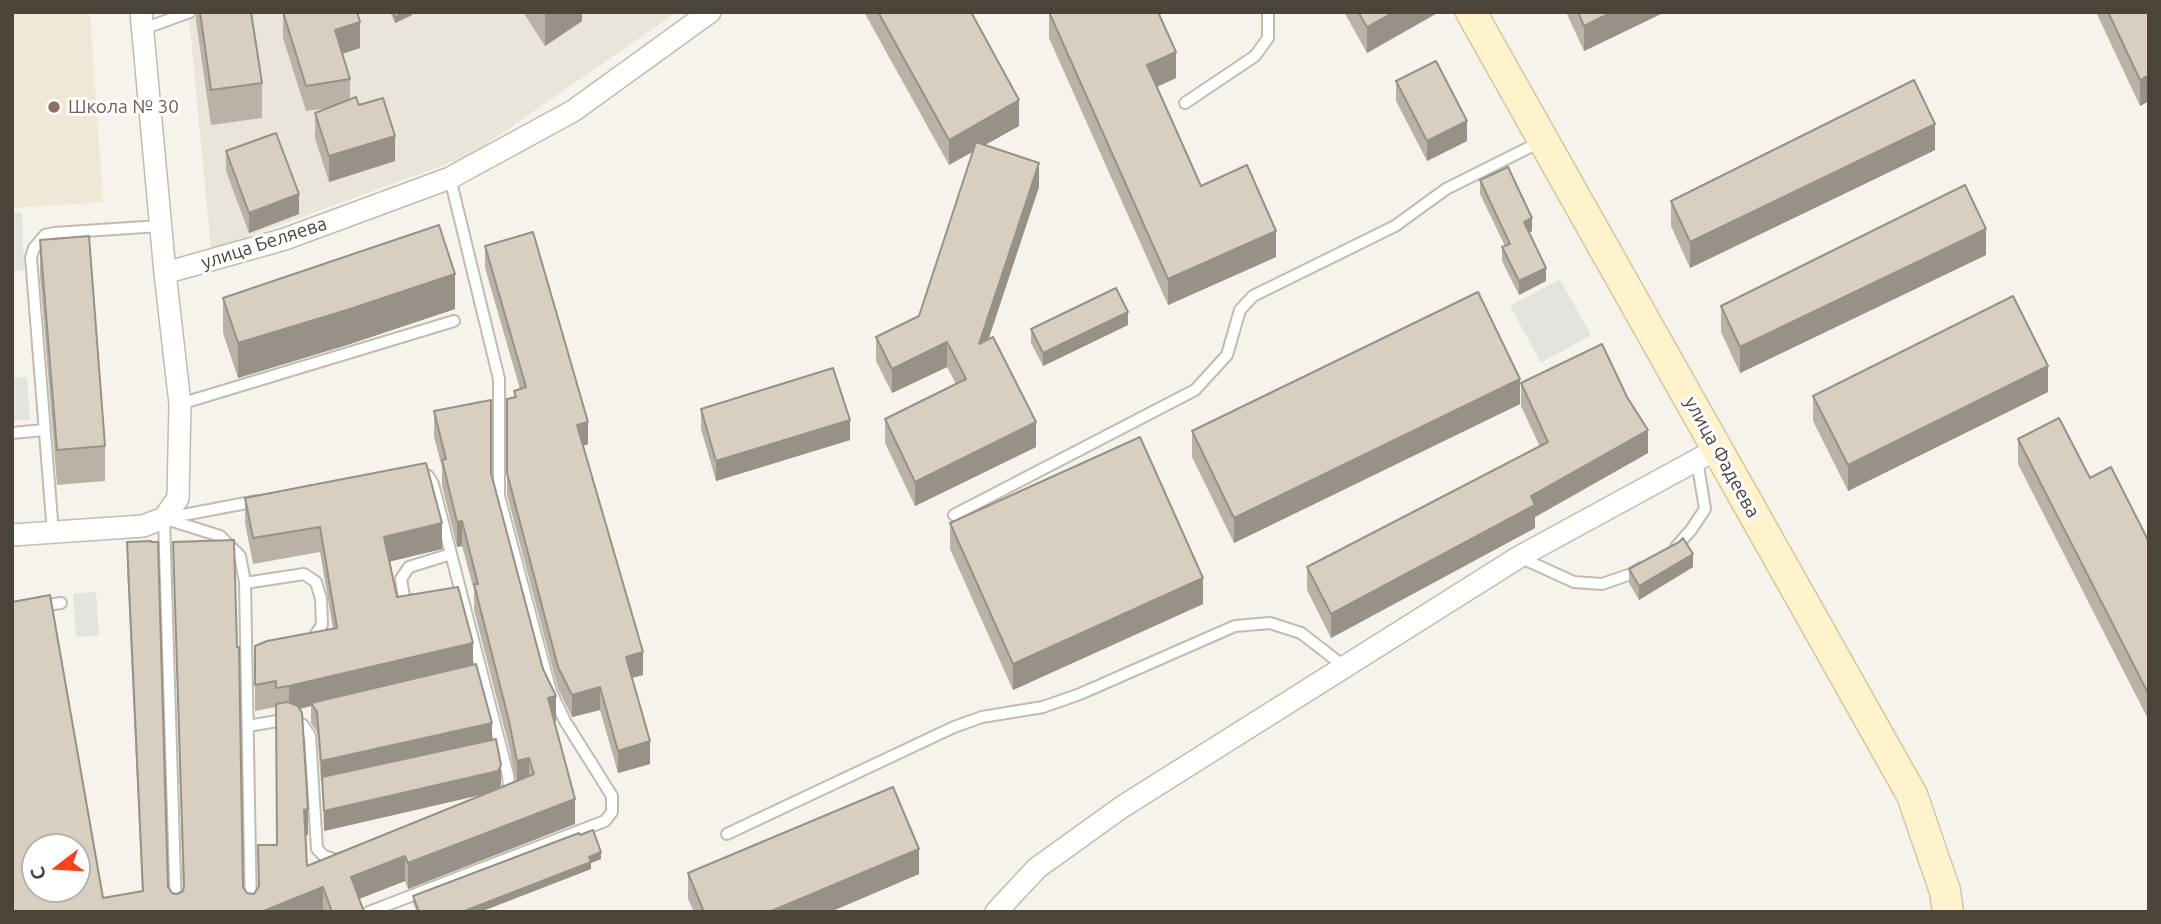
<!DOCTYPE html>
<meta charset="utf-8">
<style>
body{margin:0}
#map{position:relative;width:2161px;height:924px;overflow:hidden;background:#f6f3ec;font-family:Ubuntu,sans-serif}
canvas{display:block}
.frame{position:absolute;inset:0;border:14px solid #4b4439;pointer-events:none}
.north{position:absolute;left:21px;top:833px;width:70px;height:70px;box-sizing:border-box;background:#fff;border:2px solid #b7b4b0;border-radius:50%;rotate:253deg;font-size:19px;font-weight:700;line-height:28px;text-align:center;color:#4b4439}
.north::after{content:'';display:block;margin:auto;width:24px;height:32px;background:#fc3f1d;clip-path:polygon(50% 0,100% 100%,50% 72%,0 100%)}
</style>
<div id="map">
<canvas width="2161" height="924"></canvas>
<div class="frame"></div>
<div class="north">С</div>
</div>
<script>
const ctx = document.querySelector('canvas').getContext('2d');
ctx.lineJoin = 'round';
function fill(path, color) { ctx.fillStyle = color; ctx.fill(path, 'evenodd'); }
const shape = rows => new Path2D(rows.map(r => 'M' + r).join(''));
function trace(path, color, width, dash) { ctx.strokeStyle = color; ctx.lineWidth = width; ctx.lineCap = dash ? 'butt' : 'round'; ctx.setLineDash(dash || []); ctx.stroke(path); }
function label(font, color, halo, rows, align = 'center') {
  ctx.font = font + ' Ubuntu,sans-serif'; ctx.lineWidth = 6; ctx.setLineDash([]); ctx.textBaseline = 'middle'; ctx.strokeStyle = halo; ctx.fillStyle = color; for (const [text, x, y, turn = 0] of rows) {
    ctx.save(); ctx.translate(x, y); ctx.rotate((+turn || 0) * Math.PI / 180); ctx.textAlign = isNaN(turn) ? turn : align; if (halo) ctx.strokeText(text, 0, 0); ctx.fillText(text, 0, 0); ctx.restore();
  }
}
const residential = shape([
 [196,12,677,12,469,156,211,250,189,16]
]);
const education = shape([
 [12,12,90,12,103,202,12,208]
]);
const parking = shape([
 [12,213,22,213,24,270,12,271],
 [1560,279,1591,335,1541,363,1510,306],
 [27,377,30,420,12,421,12,378],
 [96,592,99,636,76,637,73,594]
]);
const lane = shape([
 [143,29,190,12],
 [1185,103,1255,56,1268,38,1268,12],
 [180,404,454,321],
 [12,433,44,430],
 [421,473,428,476,433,484,508,775,509,787,503,797],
 [954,515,1195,390,1227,355,1240,310,1253,296,1395,226,1446,189,1542,141],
 [164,518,176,912],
 [167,518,257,501],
 [166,519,220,536,240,556,245,582,251,912],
 [53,533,31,257,34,248,45,235,54,233,160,226],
 [1676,547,1691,530,1705,509,1697,460],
 [1519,557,1574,582,1602,584,1631,574,1641,568],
 [245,583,304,574,316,582,321,599,322,625,311,641],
 [414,603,404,597,401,579,409,567,451,554],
 [12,610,61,603],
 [248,726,289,719,303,725,310,736,317,849,324,856,336,860,342,858],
 [727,834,954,727,982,717,1043,707,1080,694,1235,626,1270,623,1301,633,1345,667],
 [369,912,605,821,612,812,612,796,565,721,551,692,499,496,499,379,450,178]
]);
const street = shape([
 [141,12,165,273],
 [12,535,143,526,164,518,178,498,180,404,165,273,285,239,450,178,573,111,710,12],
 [996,912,1037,868,1122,807,1519,557,1717,449]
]);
const secondary = shape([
 [1471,12,1912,795,1945,891,1948,912]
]);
const wall = shape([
 [196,12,251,12,262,83,262,118,211,125,196,21],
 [283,12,360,48,342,54,350,79,350,100,359,105,395,161,329,182,315,138,315,113,328,108,306,111,283,38],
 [390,12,412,12,412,15,395,23],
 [523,12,582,12,582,21,545,46],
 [864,12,971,12,1019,126,985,145,1039,187,988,339,1036,447,915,506,885,443,885,419,956,384,947,367,892,393,876,361,876,337,919,316,973,151,949,165],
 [1049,12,1176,78,1157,87,1201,186,1276,257,1168,305,1049,38],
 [1344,12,1439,12,1367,53],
 [1566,12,1665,12,1584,51],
 [2096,12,2149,12,2149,101,2140,106],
 [1396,81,1467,141,1427,161,1396,101],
 [1935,150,1690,268,1671,226,1671,201],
 [226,151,299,214,249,233,226,171],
 [1480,180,1532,231,1529,233,1546,281,1519,295,1502,261,1502,247,1505,246,1480,194],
 [40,240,105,446,105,481,57,485,40,275],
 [485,246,588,444,583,446,643,675,632,678,650,764,618,773,600,710,572,717,558,689,507,495,507,399,514,398,514,391,520,389,485,268],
 [1986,255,1740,373,1721,332,1721,306],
 [223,298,455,309,347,345,238,378,223,333],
 [1128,325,1043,366,1031,343,1031,329],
 [1521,383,1648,453,1535,517,1535,528,1331,638,1307,590,1307,567,1540,447,1521,406],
 [2048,392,1848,491,1813,421,1813,396],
 [1520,404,1234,543,1192,457,1192,431],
 [701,409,850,440,716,481,701,429],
 [434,411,491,473,556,721,554,722,575,824,408,889,405,881,359,899,364,912,12,912,142,891,127,567,127,542,168,887,172,893,177,894,183,891,183,889,173,542,243,887,247,893,254,894,258,887,277,845,276,707,255,711,255,646,333,629,320,552,253,564,245,523,245,498,442,549,390,561,397,597,473,665,492,739,501,785,499,788,516,782,509,747,474,610,474,590,462,546,457,547,442,486,442,467,434,437],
 [311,706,311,723,317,732,321,781,322,781,324,831,488,793,307,866,306,835,308,835,300,709],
 [2018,439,2090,478,2149,542,2149,721,2018,464],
 [950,523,1203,604,1013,690,950,549],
 [1693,567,1639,600,1629,583,1629,569],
 [580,835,601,859,591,863,591,869,480,912,417,912,413,903,413,896],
 [688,873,919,874,830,912,694,912,688,899]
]);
const shadedWall = shape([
 [404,12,412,12,412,15,395,23,395,17],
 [545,12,582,12,582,21,545,46],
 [1394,12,1439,12,1367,53,1367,27],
 [1612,12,1665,12,1584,51,1584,26],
 [360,22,360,48,335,56,335,30],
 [1176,52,1176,78,1147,91,1147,65],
 [2149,75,2149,101,2140,106,2140,80],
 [1019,100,1019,126,949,165,949,140],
 [1467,121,1467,141,1427,161,1427,141],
 [1935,124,1935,150,1690,268,1690,242],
 [395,136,395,161,329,182,329,156],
 [1039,163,1039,187,979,368,979,344],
 [299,194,299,214,249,233,249,213],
 [1532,218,1532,231,1524,235,1524,222],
 [1986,229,1986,255,1740,373,1740,347],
 [1276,231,1276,257,1168,305,1168,279],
 [1546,268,1546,281,1519,295,1519,281],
 [455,274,455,309,347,345,238,378,238,343],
 [1128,312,1128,325,1043,366,1043,353],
 [947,342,947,367,892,393,892,369],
 [2048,366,2048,392,1848,491,1848,465],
 [1520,379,1520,404,1234,543,1234,518],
 [850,420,850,440,716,481,716,461],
 [588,422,588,444,577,448,577,425],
 [1036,422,1036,447,915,506,915,482],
 [1648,430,1648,453,1535,517,1535,528,1331,638,1331,614,1531,496],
 [462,521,462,546,457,547,457,522],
 [442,523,442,549,384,563,384,537],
 [1693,554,1693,567,1639,600,1639,586],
 [1203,578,1203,604,1013,690,1013,664],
 [473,643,473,669,311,703,311,706,289,711,289,686],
 [643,652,643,675,626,679,626,657],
 [600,687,600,710,572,717,572,695],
 [556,696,556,721,548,724,548,698],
 [492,723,492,743,321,781,321,761],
 [650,741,650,764,618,773,618,751],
 [529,758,529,783,517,786,517,761],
 [501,765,501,785,498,791,324,831,324,811],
 [575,799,575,824,408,889,408,863],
 [308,809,308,835,304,836,304,810],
 [919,849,919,874,830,912,769,912],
 [601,852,601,859,591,863,591,869,480,912,462,912],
 [405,856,405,881,351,902,351,877],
 [323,887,323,912,261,912]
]);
const building = shape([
 [200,12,251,12,262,83,211,90,200,12],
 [283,12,357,12,360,22,335,30,350,79,306,86,283,12],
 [393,12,404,12,395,17,393,12],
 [878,12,971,12,1019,100,949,140,878,12],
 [1049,12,1158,12,1176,52,1147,65,1201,186,1247,165,1276,231,1168,279,1049,12],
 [1358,12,1394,12,1367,27,1358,12],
 [1578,12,1612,12,1584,26,1578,12],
 [2108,12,2149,12,2149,75,2140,80,2108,12],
 [1436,61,1467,121,1427,141,1396,81,1436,61],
 [1914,80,1935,124,1690,242,1671,201,1914,80],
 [356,97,359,105,383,98,395,136,329,156,315,113,356,97],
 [276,133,299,194,249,213,226,151,276,133],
 [976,142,1039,163,979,344,993,337,1036,422,915,482,885,419,966,379,947,342,892,369,876,337,919,316,976,142],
 [1508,167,1532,218,1524,222,1546,268,1519,281,1502,247,1510,244,1480,180,1508,167],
 [1965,185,1986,229,1740,347,1721,306,1965,185],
 [439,225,455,274,347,310,238,343,223,298,439,225],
 [533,232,588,422,577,425,643,652,626,657,650,741,618,751,600,687,572,695,558,667,507,473,507,399,516,397,514,391,526,387,485,246,533,232],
 [89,236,105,446,57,450,40,240,89,236],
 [1116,288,1128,312,1043,353,1031,329,1116,288],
 [1478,292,1520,379,1234,518,1192,431,1478,292],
 [2013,296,2048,366,1848,465,1813,396,2013,296],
 [1602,344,1627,397,1648,430,1531,496,1535,505,1331,614,1307,567,1548,442,1521,383,1602,344],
 [833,368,850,420,716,461,701,409,833,368],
 [491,400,491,473,543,669,556,696,548,698,575,799,408,863,405,856,351,877,364,912,332,912,323,887,261,912,12,912,12,602,50,595,103,898,143,891,127,542,151,541,151,542,158,542,168,887,172,893,177,894,183,891,184,886,173,542,234,540,237,647,239,647,243,887,247,893,254,894,259,886,258,845,277,845,276,704,288,702,298,706,302,713,308,809,304,810,307,866,534,774,529,758,517,761,509,721,474,584,478,584,462,521,457,522,442,460,446,459,434,411,491,400],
 [35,847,77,847,77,889,35,889,35,847],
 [2059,418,2090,478,2111,467,2149,542,2149,695,2018,439,2059,418],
 [1140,437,1203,578,1013,664,950,523,1140,437],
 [426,463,442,523,384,537,397,597,458,587,473,643,289,686,276,688,276,681,255,685,255,646,267,641,337,628,320,527,253,538,245,498,426,463],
 [1683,538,1693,554,1639,586,1629,569,1679,542,1683,538],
 [476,664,492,723,321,761,317,712,311,703,476,664],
 [496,739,501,765,498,771,324,811,322,777,496,739],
 [893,787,919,849,769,912,704,912,688,873,893,787],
 [593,830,601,852,589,857,591,862,462,912,419,912,413,896,579,833,580,835,593,830]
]);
const markers = [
 [54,107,7,"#8d6e63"]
];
const educationNames = [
 ["Школа № 30",68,107]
];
const streetNames = [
 ["улица Беляева",264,243,-18],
 ["улица Фадеева",1722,457,61]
];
fill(residential, '#eae5da');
fill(education, '#efe8d6');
fill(parking, '#e5e3e0');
trace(lane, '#c2bbae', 14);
trace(street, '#c2bbae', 24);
trace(secondary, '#d6c79b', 33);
trace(lane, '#fff', 10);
trace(street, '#fff', 21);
trace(secondary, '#fff3cd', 30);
fill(wall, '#bab2a6');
fill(shadedWall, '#979187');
fill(building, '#d8cfc1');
trace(building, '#979187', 2);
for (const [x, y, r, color] of markers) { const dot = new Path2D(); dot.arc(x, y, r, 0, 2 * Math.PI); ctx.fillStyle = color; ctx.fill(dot); trace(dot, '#fff', 2.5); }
label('19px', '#785e54', '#fff', educationNames, 'left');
label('19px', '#4b4439', '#fff', streetNames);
</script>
